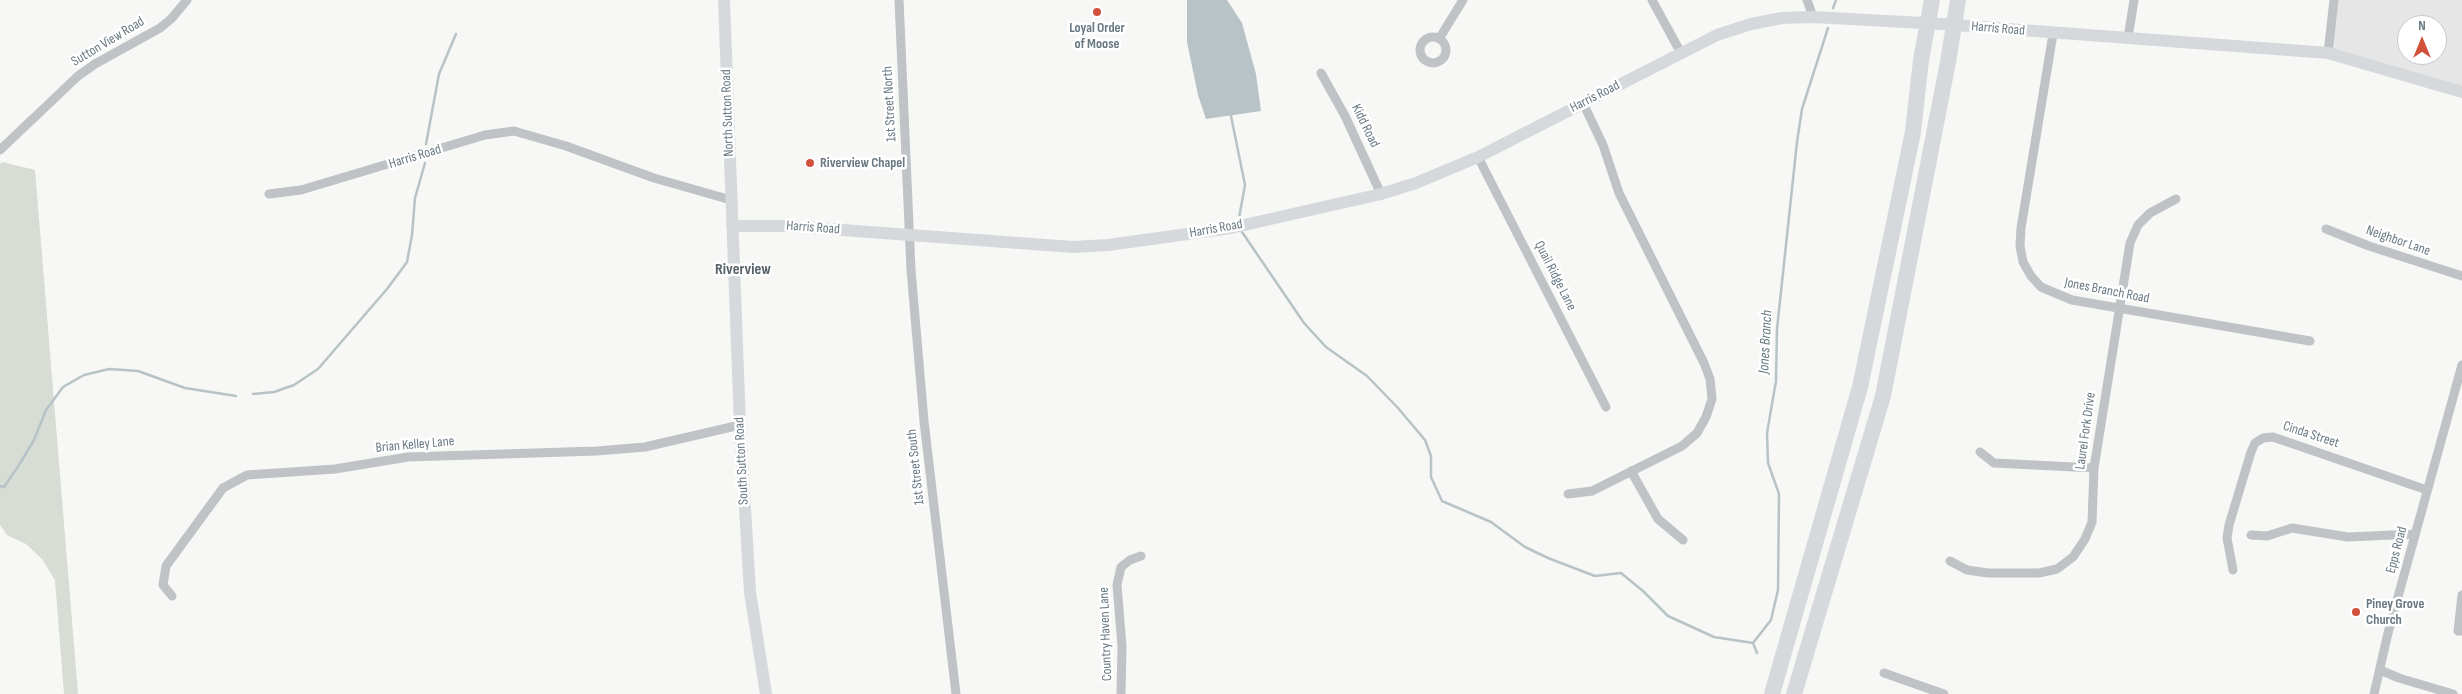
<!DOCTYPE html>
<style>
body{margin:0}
#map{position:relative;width:2462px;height:694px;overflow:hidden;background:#f7f7f5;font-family:"Sofia Sans Condensed",sans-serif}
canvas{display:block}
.north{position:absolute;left:2397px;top:15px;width:50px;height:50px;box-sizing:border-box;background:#fff;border:1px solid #c3c9cd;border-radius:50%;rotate:0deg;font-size:14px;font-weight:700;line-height:20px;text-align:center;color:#697983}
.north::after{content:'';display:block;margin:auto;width:18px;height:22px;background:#d2513a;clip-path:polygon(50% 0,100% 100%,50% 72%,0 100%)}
</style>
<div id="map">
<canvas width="2462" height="694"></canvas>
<div class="north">N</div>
</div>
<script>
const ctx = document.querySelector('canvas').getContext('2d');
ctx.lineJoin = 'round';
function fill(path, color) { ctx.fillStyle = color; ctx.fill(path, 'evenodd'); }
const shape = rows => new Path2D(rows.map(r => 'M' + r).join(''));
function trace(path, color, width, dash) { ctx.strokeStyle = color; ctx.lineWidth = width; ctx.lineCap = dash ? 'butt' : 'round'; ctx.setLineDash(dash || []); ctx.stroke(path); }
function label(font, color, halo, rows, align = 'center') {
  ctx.font = font + ' "Sofia Sans Condensed",sans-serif'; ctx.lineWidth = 5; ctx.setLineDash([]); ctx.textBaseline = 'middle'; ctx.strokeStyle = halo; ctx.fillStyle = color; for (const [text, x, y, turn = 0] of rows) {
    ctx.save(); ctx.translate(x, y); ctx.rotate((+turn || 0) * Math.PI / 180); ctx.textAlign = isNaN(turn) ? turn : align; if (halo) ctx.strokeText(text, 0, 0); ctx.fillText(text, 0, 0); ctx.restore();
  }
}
const built = shape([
 [2337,0,2462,0,2462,87,2331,51],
 [2407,25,2437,25,2437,55,2407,55]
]);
const green = shape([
 [2,162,35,170,78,694,64,694,55,580,42,559,26,544,7,535,0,525,0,164]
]);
const water = shape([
 [1187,0,1227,0,1242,23,1256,74,1261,111,1206,119,1198,95,1187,42]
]);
const stream = shape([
 [1833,8,1836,0],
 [1231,116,1245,185,1239,218],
 [426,144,439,74,456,34],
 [1242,232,1304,323,1326,347,1367,376,1398,408,1425,440,1431,456,1431,477,1442,501,1491,522,1525,547,1548,558,1595,576,1621,573,1643,591,1668,616,1714,637,1753,643],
 [253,394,274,392,294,385,318,369,387,289,407,262,412,235,415,198,425,163],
 [0,486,4,487,19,465,34,440,46,410,63,387,84,375,109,369,138,371,185,388,236,396],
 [1753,643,1771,620,1778,590,1779,494,1768,463,1767,433,1776,381,1777,329,1797,142,1802,109,1828,28],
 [1753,643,1757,653]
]);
const street = shape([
 [899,0,911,270,924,421,956,694],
 [1652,0,1681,53],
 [1807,0,1813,17],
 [2053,34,2021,228,2020,246,2023,262,2031,276,2041,287,2072,300,2310,341],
 '1420 50a13 13 0 1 1 26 0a13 13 0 1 1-26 0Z',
 [2128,38,2134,0],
 [1439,39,1463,0],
 [2328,53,2334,0],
 [1321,73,1345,116,1381,194],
 [0,150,78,76,95,64,160,28,171,19,187,0],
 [1478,157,1606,407],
 [269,194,301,190,485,135,514,131,566,146,654,178,731,200],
 [2326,229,2369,246,2462,276],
 [1980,452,1994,463,2094,468],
 [1631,471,1658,519,1683,540],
 [1568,494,1592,491,1682,446,1697,433,1706,417,1712,399,1710,379,1704,363,1619,193,1603,145,1583,103],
 [2251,535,2267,536,2292,528,2348,537,2415,534],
 [1950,561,1967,570,1988,573,2039,573,2057,569,2073,557,2085,539,2092,522,2094,468,2130,243,2138,225,2150,213,2176,199],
 [2233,570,2227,538,2229,525,2251,452,2255,443,2263,438,2273,437,2427,490],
 [2462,595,2458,631,2462,631],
 [172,596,163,585,166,566,223,488,247,475,335,469,408,457,597,451,645,447,740,425],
 [2380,670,2399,678,2453,694],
 [1884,673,1944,694],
 [1121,694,1122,646,1117,585,1121,567,1130,560,1141,556],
 [2374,694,2388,633,2462,365]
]);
const secondary = shape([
 [724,0,740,425,750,592,766,694],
 [732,226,788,226,1073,247,1108,245,1231,228,1381,194,1416,183,1478,157,1717,35,1751,24,1782,18,1813,17,1942,24,2328,53,2462,92]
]);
const highway = shape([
 [1772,694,1860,387,1913,132,1921,60,1932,0],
 [1794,694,1883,396,1948,62,1958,0]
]);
const markers = [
 [1097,12,5,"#d2513a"],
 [810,163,5,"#d2513a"],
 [2356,612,5,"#d2513a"]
];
const poiNames = [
 ["Loyal Order",1097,28,"center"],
 ["of Moose",1097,44,"center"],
 ["Riverview Chapel",820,163],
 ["Piney Grove",2366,604],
 ["Church",2366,620]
];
const streetNames = [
 ["Harris Road",1998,29,5],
 ["Sutton View Road",108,42,-31],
 ["Harris Road",1595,97,-27],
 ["1st Street North",890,104,-93],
 ["North Sutton Road",728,113,-92],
 ["Kidd Road",1365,126,64],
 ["Harris Road",415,157,-17],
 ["Harris Road",813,228,4],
 ["Harris Road",1216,229,-10],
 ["Neighbor Lane",2398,241,19],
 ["Quail Ridge Lane",1555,276,63],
 ["Jones Branch Road",2107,291,11],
 ["Laurel Fork Drive",2086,431,-82],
 ["Cinda Street",2311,435,18],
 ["Brian Kelley Lane",415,445,-5],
 ["South Sutton Road",742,461,-93],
 ["1st Street South",916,467,-96],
 ["Epps Road",2397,550,-75],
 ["Country Haven Lane",1106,634,-92]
];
const waterNames = [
 ["Jones Branch",1766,342,-87]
];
const quarterNames = [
 ["Riverview",743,270]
];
fill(built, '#e5e6e5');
fill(green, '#d7dcd4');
fill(water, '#b7c3c6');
trace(stream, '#b7c3c6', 2.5);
trace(street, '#bfc3c6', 9);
trace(secondary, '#d5d9dc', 12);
trace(highway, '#d5d9dc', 16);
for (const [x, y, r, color] of markers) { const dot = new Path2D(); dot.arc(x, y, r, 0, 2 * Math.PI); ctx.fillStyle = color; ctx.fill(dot); trace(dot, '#fff', 2); }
label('bold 14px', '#697983', '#fff', poiNames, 'left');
label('14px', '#697983', '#fff', streetNames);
label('italic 15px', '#657a7f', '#fff', waterNames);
label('bold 16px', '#566269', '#fff', quarterNames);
</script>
